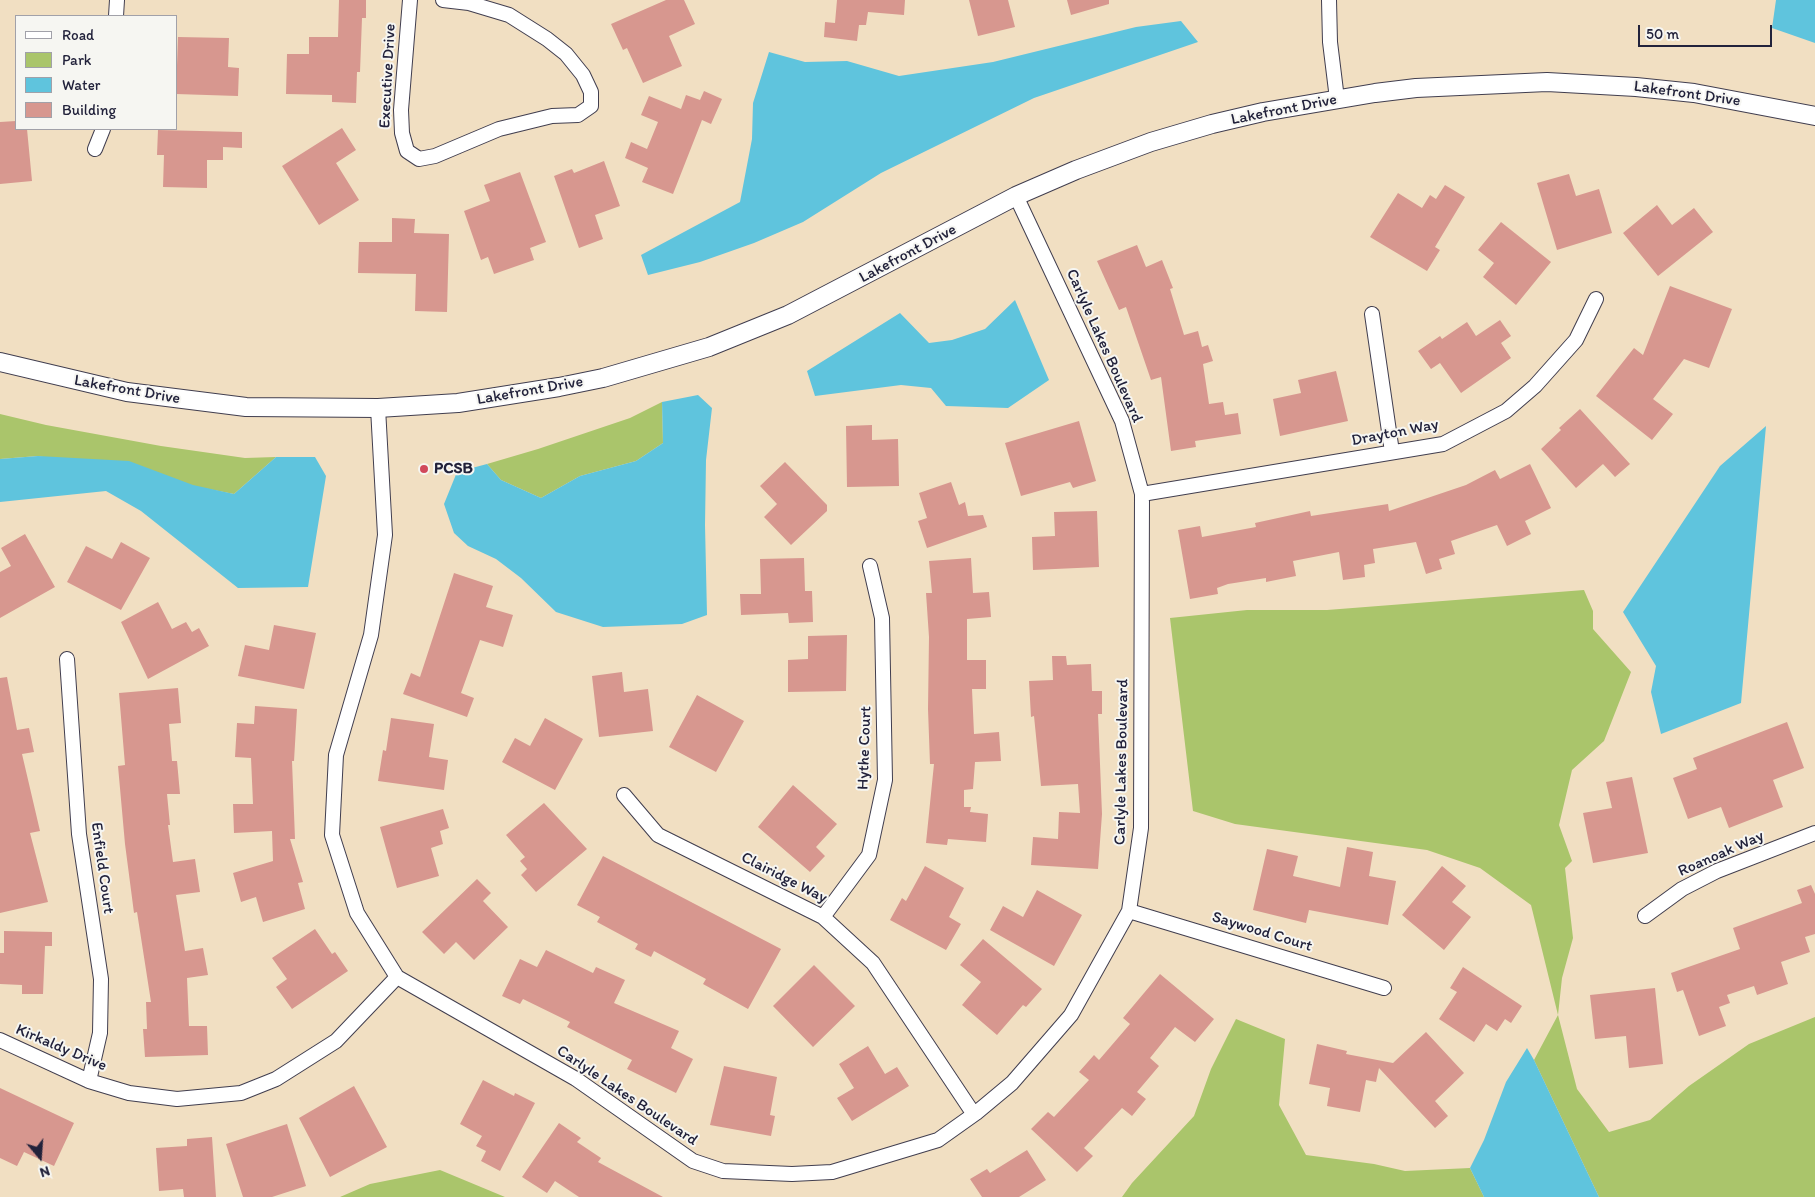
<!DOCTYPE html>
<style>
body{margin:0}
#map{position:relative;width:1815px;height:1197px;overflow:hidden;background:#f1dfc2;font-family:Itim,sans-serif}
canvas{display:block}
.legend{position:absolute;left:15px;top:15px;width:162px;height:115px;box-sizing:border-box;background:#f6f6f2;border:1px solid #a1a1a9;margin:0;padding:6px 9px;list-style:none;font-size:15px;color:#22223b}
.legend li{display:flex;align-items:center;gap:10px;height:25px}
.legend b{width:25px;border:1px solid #a1a1a9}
.north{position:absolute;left:15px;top:1132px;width:50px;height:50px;-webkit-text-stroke:4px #f6f6f2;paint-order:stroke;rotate:162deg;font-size:14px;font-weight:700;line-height:20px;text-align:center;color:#22223b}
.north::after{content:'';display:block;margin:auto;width:18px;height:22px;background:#22223b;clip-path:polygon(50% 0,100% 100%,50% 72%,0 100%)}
.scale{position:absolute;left:1638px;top:25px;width:134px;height:22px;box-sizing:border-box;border:2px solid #22223b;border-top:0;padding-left:6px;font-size:15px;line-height:18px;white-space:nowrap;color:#22223b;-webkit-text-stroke:4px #f6f6f2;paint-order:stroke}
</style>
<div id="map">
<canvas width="1815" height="1197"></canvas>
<ul class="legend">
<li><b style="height:6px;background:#fff"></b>Road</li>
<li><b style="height:14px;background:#aac56b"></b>Park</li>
<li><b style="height:14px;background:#5fc4dd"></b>Water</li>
<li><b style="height:14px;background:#d7978f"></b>Building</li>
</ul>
<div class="north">N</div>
<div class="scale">50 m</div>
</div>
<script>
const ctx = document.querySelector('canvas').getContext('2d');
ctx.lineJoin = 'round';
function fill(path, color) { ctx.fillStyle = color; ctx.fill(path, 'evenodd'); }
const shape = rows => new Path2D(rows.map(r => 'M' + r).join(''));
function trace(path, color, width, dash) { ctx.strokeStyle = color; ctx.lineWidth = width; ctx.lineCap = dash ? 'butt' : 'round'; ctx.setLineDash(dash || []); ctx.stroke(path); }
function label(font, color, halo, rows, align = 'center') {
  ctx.font = font + ' Itim,sans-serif'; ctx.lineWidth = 4; ctx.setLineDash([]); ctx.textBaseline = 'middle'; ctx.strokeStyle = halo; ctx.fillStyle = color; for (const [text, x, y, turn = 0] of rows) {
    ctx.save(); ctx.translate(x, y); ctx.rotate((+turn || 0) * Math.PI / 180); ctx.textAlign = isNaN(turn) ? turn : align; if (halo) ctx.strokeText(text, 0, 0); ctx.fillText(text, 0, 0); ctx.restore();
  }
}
const green = shape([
 [662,402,663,443,636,461,580,476,541,498,501,480,487,464,538,449,630,418],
 [0,414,46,425,161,446,245,458,276,457,234,494,38,456,0,459],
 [1584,590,1593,611,1593,629,1631,672,1604,741,1572,770,1559,825,1572,861,1565,868,1573,938,1562,978,1558,1015,1577,1089,1609,1132,1650,1120,1689,1086,1749,1044,1815,1017,1815,1197,1599,1197,1534,1060,1558,1015,1531,905,1480,868,1427,850,1235,824,1193,811,1170,618,1247,610,1327,610],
 [1236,1019,1285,1039,1279,1105,1306,1155,1374,1164,1405,1171,1470,1168,1484,1197,1122,1197,1132,1183,1194,1116,1211,1069],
 [440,1170,505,1197,340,1197,370,1184]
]);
const water = shape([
 [1776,0,1815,0,1815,43,1772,28],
 [1181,21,1198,42,1034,98,881,173,803,222,754,243,700,262,648,275,641,255,740,202,752,139,753,103,769,52,805,62,847,61,899,76,993,62,1136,27],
 [1015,300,1049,380,1008,408,946,406,931,388,901,385,815,396,807,371,900,313,929,343,952,340,985,329],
 [698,395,712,408,706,460,705,525,707,615,682,624,603,627,556,612,521,578,496,559,468,546,454,533,444,504,457,472,487,464,501,480,541,498,580,476,636,461,663,443,662,402],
 [1766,426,1741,703,1661,734,1651,692,1656,666,1623,612,1720,466],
 [38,456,129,461,193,485,234,494,276,457,315,457,326,476,308,587,238,588,141,511,106,491,0,502,0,459],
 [1527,1048,1534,1060,1599,1197,1484,1197,1470,1168,1484,1140,1506,1082]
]);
const building = shape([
 [339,0,366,0,366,18,362,18,360,72,357,72,356,103,332,102,332,95,286,94,287,54,309,54,309,37,338,37],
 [666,0,684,0,695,24,669,36,682,66,643,83,627,48,623,50,611,24],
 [837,0,905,0,904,15,868,12,866,25,859,25,857,41,824,37,825,22,835,23],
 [969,0,1008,0,1015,27,978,36],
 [1067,0,1109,0,1109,4,1071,15],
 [178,37,229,38,228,67,239,68,238,96,176,94],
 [704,91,722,99,711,124,702,120,673,194,642,182,648,168,625,158,631,142,647,149,658,122,641,115,649,96,681,109,686,95,700,100],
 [16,121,16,129,27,129,32,181,0,184,0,122],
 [342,128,356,150,336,163,359,200,319,225,282,166],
 [158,130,242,132,242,148,223,147,223,160,207,160,207,188,163,187,164,155,157,155],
 [604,161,620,206,595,215,603,239,579,248,554,176,572,169,574,173],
 [520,172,546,242,530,248,534,260,494,274,488,257,481,260,464,211,490,201,484,185],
 [1569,174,1576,196,1599,189,1612,233,1557,250,1537,183],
 [1445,185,1465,197,1435,247,1440,250,1427,271,1370,237,1398,193,1422,208,1430,195,1436,199],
 [1657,205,1672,225,1694,208,1713,232,1658,276,1623,233],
 [392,218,415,219,414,233,449,234,447,312,415,311,416,274,358,273,359,242,392,242],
 [1501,222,1551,262,1516,305,1483,277,1494,263,1478,250],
 [1137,245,1146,267,1162,260,1173,288,1170,289,1184,335,1198,331,1202,347,1208,345,1213,361,1203,364,1209,404,1223,402,1225,415,1238,413,1241,434,1195,441,1196,447,1171,451,1161,377,1151,380,1126,307,1119,310,1097,261],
 [1670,286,1732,309,1709,368,1684,359,1653,399,1673,414,1652,440,1596,396,1634,348,1643,355],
 [1500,320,1511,336,1501,343,1511,358,1461,393,1440,363,1431,369,1418,351,1440,336,1442,339,1467,322,1476,336],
 [1336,371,1348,421,1280,436,1273,399,1301,393,1298,380],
 [1580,409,1630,464,1615,477,1603,464,1576,488,1541,449,1561,430,1559,428],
 [1079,421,1096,481,1073,488,1070,482,1021,496,1005,443],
 [872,425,872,440,898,439,899,486,847,487,846,426],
 [785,462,827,505,827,511,791,545,764,517,777,504,760,486],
 [1530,464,1551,508,1525,521,1531,534,1507,546,1497,525,1451,541,1455,554,1439,559,1442,569,1426,574,1416,542,1373,549,1375,563,1364,565,1365,577,1343,580,1339,552,1293,561,1296,576,1266,582,1266,578,1228,584,1217,588,1218,594,1190,599,1178,530,1200,526,1202,537,1256,527,1255,523,1310,511,1311,516,1388,504,1389,511,1466,485,1495,470,1500,479],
 [951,482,959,505,965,502,968,516,983,515,987,527,927,548,918,521,927,518,919,493],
 [1097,511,1099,567,1033,570,1032,537,1055,536,1054,512],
 [25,534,55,587,0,618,0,572,11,566,1,548],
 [121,542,150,558,121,610,67,582,86,546,112,559],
 [804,558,805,591,812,591,813,622,789,623,788,613,741,615,740,594,761,594,760,559],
 [971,558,973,593,989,592,991,617,967,619,967,660,986,660,986,689,972,689,974,734,999,732,1001,761,975,762,973,789,964,790,964,807,971,807,970,812,988,814,986,842,948,839,947,845,926,843,934,764,930,764,928,709,929,637,926,593,932,593,929,561],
 [454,573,493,586,486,607,513,615,503,647,480,640,461,693,474,698,467,717,403,694,411,673,420,677],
 [158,602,172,629,186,622,192,632,199,628,209,646,148,679,121,622],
 [274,625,316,633,304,689,238,676,245,645,269,650],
 [847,635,846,691,788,692,788,660,808,659,808,636],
 [1052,656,1066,656,1067,665,1091,664,1092,691,1102,691,1102,714,1098,714,1102,814,1098,869,1031,865,1033,837,1058,839,1059,812,1080,813,1078,784,1041,786,1034,716,1031,717,1029,681,1053,680],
 [622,672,624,692,648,689,653,731,599,737,592,676],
 [7,677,17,730,29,728,34,752,22,754,40,831,30,833,48,902,0,913,0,678],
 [178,688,181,723,169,724,172,761,177,761,180,794,167,794,170,825,168,825,173,862,195,859,200,892,176,895,185,951,203,948,208,975,187,978,189,1026,207,1026,208,1055,145,1057,143,1029,147,1029,146,1002,151,1002,137,912,134,913,125,844,118,766,125,765,119,693],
 [697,695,744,721,716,772,669,747],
 [255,706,297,709,294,761,292,761,295,839,290,839,303,882,298,883,305,909,263,922,256,897,241,902,233,873,273,861,272,831,234,833,233,804,253,804,251,758,235,757,237,723,254,724],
 [391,718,434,724,429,757,448,760,444,790,378,781,383,750,386,751],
 [545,718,583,739,555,790,502,762,515,738,530,746],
 [1787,722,1804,768,1773,780,1783,807,1729,828,1721,807,1688,819,1673,778,1697,769,1693,758],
 [1632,777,1648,853,1593,863,1583,813,1612,808,1606,782],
 [793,785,837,824,816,847,825,856,810,872,758,827],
 [544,803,587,849,536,892,521,875,527,869,520,861,525,857,506,835],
 [443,809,449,828,440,831,443,844,431,848,439,876,397,888,380,827],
 [1347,847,1373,852,1369,876,1396,881,1388,925,1309,910,1306,923,1253,910,1267,849,1298,856,1293,876,1340,887],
 [603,856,781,949,748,1009,703,984,706,979,654,951,651,957,635,949,638,944,597,922,600,917,577,905],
 [925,866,964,888,949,917,961,924,946,950,890,920,902,898,906,901],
 [1442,866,1466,886,1452,902,1471,917,1444,950,1402,915],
 [477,879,491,893,483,901,508,927,474,960,456,942,444,954,422,932],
 [1811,885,1815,894,1815,934,1805,937,1810,952,1781,962,1788,984,1757,995,1754,986,1727,995,1730,1003,1719,1007,1726,1026,1699,1036,1683,990,1677,992,1671,973,1740,949,1733,928,1802,903,1797,890],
 [1037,890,1082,915,1054,966,990,930,1003,906,1023,917],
 [315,929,332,954,335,952,348,971,292,1009,276,987,287,979,272,958],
 [4,931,52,932,52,946,45,946,43,994,22,994,22,985,0,984,0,953,4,953],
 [983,939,1042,989,1026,1007,1023,1005,997,1035,962,1005,981,982,960,965],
 [546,950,593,973,596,967,625,980,614,1003,679,1031,671,1048,693,1059,676,1093,627,1069,632,1060,567,1027,570,1022,523,999,520,1004,502,996,520,959,537,967],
 [814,965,855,1006,813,1047,773,1006],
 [1463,967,1522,1006,1511,1023,1505,1019,1497,1031,1486,1024,1474,1042,1439,1019,1457,992,1450,988],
 [1160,974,1214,1019,1195,1042,1175,1027,1150,1058,1159,1066,1137,1092,1146,1099,1132,1116,1122,1108,1084,1148,1093,1156,1077,1172,1031,1129,1048,1112,1054,1117,1089,1080,1079,1072,1094,1055,1099,1060,1130,1024,1123,1018],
 [1655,988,1663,1064,1629,1068,1626,1036,1595,1039,1590,995],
 [1426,1032,1464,1073,1435,1101,1448,1116,1435,1128,1379,1068,1376,1082,1366,1080,1360,1112,1327,1106,1330,1088,1309,1084,1317,1044,1347,1051,1346,1054,1393,1063],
 [868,1046,885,1074,897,1067,909,1086,852,1121,837,1098,854,1088,839,1064],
 [724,1066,777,1077,770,1115,775,1116,771,1136,710,1125],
 [483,1080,514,1096,515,1093,535,1103,500,1171,481,1161,486,1151,476,1146,482,1136,460,1124],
 [354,1086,387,1147,330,1177,299,1118],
 [0,1088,74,1123,54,1166,24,1152,17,1166,0,1158],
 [559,1123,581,1138,577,1142,601,1158,598,1162,663,1197,579,1197,555,1181,547,1193,522,1177],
 [287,1124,306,1186,272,1197,243,1197,226,1144],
 [212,1137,216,1197,184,1197,183,1189,159,1191,156,1148,187,1146,187,1139],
 [1027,1150,1046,1180,1019,1197,982,1197,970,1179,987,1169,990,1173]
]);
const minor = shape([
 [410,0,401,110,402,133,407,151,419,159,435,156,499,129,552,116,578,115,591,106,591,92,583,75,566,54,547,39,509,15,469,3,443,0],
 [1329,0,1330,42,1337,99],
 [116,16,117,0],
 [95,149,103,129],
 [1372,314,1392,452],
 [378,408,385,535,371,635,336,755,332,835,357,913,397,977,576,1079,693,1161,723,1171,792,1174,832,1172,938,1140,976,1113,1012,1083,1071,1015,1129,911,1141,828,1142,494,1122,421,1016,196],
 [1142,494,1443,444,1506,411,1535,386,1576,340,1596,299],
 [67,659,79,834,101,979,100,1033,89,1081],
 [624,795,658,835,823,917,873,963,971,1110,976,1113],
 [1129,911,1384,988],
 [1645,916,1682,889,1717,871,1815,833],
 [823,917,869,855,885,780,882,618,870,566],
 [0,1040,89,1081,129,1093,177,1099,241,1093,276,1079,336,1041,397,977]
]);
const tertiary = shape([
 [0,362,127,392,246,407,378,408,458,403,559,387,603,378,709,347,788,315,1016,196,1076,170,1151,142,1212,124,1263,112,1375,93,1416,88,1547,82,1636,87,1694,93,1815,116]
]);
const markers = [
 [424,469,5,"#d1495b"]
];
const streetNames = [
 ["Executive Drive",388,76,-87],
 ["Lakefront Drive",1687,94,8],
 ["Lakefront Drive",1284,110,-11],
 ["Lakefront Drive",908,254,-28],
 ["Carlyle Lakes Boulevard",1104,346,66],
 ["Lakefront Drive",127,390,10],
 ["Lakefront Drive",530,391,-10],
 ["Drayton Way",1395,433,-11],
 ["Hythe Court",865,748,-88],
 ["Carlyle Lakes Boulevard",1122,762,-89],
 ["Roanoak Way",1721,854,-24],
 ["Enfield Court",102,868,82],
 ["Clairidge Way",784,878,27],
 ["Saywood Court",1262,932,17],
 ["Kirkaldy Drive",61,1048,23],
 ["Carlyle Lakes Boulevard",627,1096,34]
];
const poiNames = [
 ["PCSB",434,469]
];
fill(green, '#aac56b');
fill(water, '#5fc4dd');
fill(building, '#d7978f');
trace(minor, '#413e4f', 16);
trace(tertiary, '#413e4f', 20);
trace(minor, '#fff', 14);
trace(tertiary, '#fff', 18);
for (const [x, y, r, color] of markers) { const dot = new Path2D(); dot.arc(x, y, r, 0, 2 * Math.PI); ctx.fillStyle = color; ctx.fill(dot); trace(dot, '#f6f6f2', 2); }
label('16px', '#22223b', '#f6f6f2', streetNames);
label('bold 16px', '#22223b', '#f6f6f2', poiNames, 'left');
</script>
